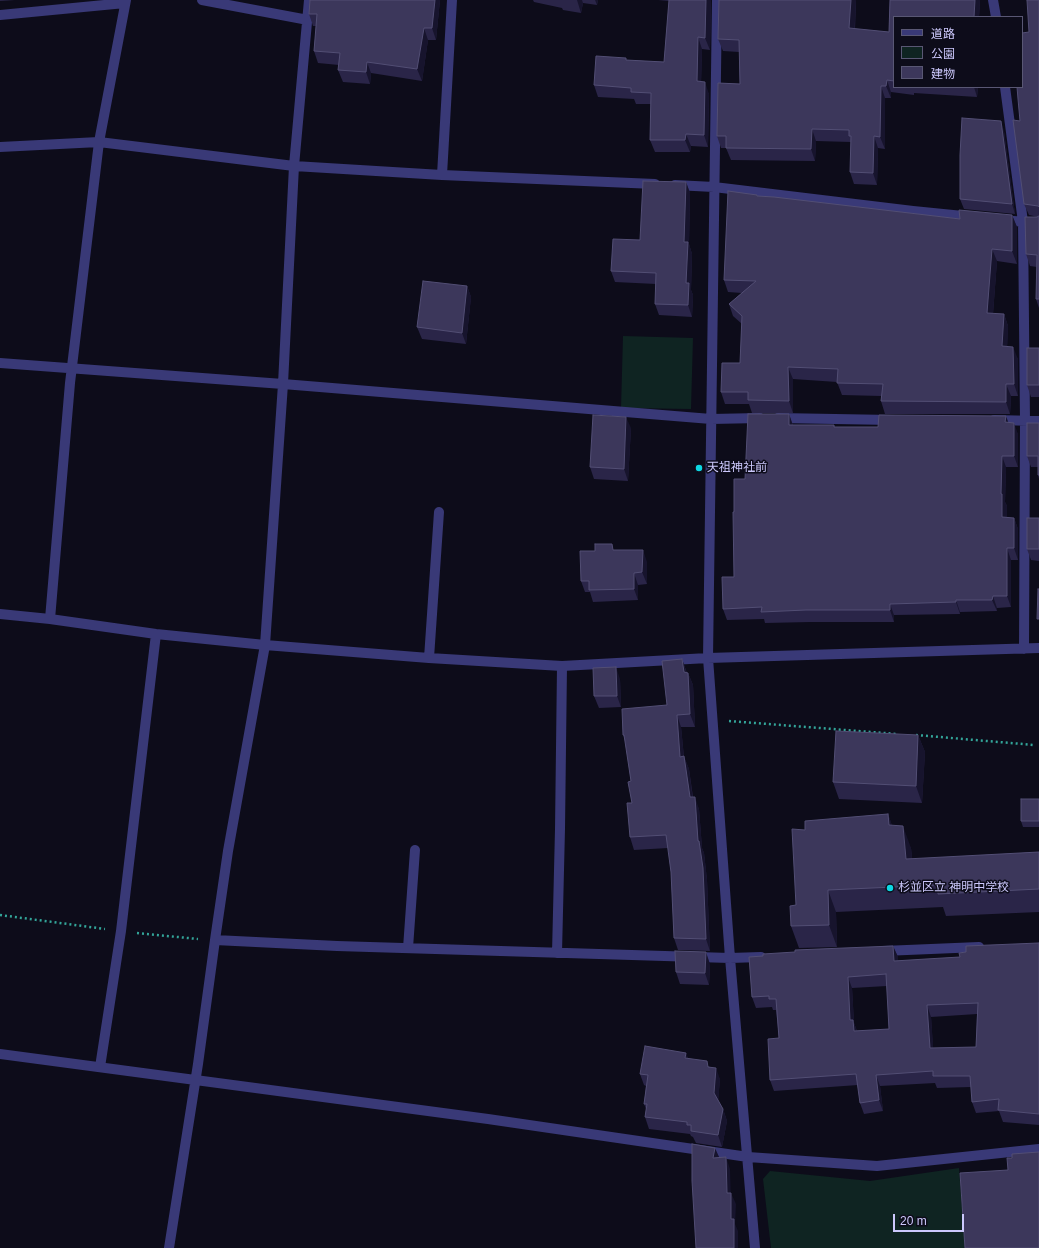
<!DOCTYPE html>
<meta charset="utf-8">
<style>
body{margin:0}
#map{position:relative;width:1039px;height:1248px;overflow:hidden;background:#0d0c1a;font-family:Arial,"Noto Sans JP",sans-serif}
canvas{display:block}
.legend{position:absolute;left:893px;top:16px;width:130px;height:72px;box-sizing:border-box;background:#0d0c1a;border:1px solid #595774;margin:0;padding:5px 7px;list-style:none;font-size:12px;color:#ccc8fc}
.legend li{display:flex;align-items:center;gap:8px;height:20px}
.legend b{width:20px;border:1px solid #595774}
.scale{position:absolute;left:893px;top:1214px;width:71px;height:18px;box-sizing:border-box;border:2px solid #ccc8fc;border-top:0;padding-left:5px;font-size:12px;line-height:14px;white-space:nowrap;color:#ccc8fc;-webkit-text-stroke:3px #0d0c1a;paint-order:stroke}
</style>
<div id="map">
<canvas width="1039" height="1248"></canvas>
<ul class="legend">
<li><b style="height:5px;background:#393977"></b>道路</li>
<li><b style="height:11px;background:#0f2422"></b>公園</li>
<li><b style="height:11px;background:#3c375b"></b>建物</li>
</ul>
<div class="scale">20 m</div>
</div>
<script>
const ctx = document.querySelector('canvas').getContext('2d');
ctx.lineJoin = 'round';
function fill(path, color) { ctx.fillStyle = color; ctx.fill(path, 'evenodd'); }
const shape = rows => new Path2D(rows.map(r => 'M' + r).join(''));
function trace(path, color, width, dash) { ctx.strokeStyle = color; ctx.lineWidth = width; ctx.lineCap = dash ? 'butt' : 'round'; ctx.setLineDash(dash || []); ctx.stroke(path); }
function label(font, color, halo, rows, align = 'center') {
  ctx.font = font + ' Arial,"Noto Sans JP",sans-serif'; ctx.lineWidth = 3; ctx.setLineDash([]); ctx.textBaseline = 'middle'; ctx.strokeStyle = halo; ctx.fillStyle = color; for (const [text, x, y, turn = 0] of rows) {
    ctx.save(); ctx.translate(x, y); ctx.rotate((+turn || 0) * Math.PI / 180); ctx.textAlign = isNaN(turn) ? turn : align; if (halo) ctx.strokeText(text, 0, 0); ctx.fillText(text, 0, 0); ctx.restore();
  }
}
const green = shape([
 [623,336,693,338,691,409,621,408],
 [959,1168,965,1248,771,1248,763,1179,770,1171,870,1181]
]);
const path = shape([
 [729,721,897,734],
 [916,735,1034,745],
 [0,915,105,929],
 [137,933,198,939]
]);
const minor = shape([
 [202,0,308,20],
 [717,0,708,658,730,958,755,1248],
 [993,0,996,17],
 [0,15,125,3],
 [1005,87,1023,222,1025,421,1024,649],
 [0,147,99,142,294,166,442,175,655,184],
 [442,175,452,0],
 [675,185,714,187,913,211,973,217],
 [1001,220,1039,223],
 [0,363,283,384,711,419,760,418],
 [778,418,892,420],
 [994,420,1039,421],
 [0,614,50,619,156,634,265,645,429,658,562,666,708,658,1039,648],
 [50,619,70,383,99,142,126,0],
 [429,658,439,512],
 [215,940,337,946,730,958,761,957],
 [408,948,415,850],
 [883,951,979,947],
 [557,953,560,829,562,666],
 [0,1054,488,1119,748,1157,877,1166,1039,1149],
 [100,1067,121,931,156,634],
 [169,1248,198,1064,215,940,228,851,265,645,283,384,294,166,309,0]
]);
const wall = shape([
 [0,0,15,0,0,1],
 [310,0,440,0,436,40,428,40,422,81,371,73,370,84,343,82,338,70,339,65,318,63,314,51,316,26,313,26,309,14],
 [533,0,598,0,597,5,583,3,581,13,563,10,562,8,534,2],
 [658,0,711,0,710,50,702,49,701,82,709,94,708,147,691,146,690,152,655,152,650,140,651,104,636,104,634,99,598,97,594,85,626,58,626,60,664,62,669,1],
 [719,0,856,0,855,29,889,32,890,0,980,0,979,17,894,17,894,87,978,87,977,97,914,93,914,95,891,92,891,98,885,98,885,149,878,148,877,185,854,184,850,172,851,142,816,141,815,161,731,160,726,148,721,148,717,136,718,83,740,84,739,52,723,51,718,39],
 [1039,0,1039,308,1036,299,1037,267,1030,266,1026,254,1038,217,1029,215,1024,204,1020,121,1029,32],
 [1004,131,1015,214,964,209,960,199],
 [686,182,690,193,689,244,692,254,691,290,693,295,692,317,659,315,655,304,656,284,615,282,611,271,640,240],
 [757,195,758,196,960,219,1012,215,1017,227,1017,264,997,261,993,314,1004,314,1008,326,1007,346,1018,359,1018,396,1011,396,1010,414,885,414,881,401,881,396,842,395,837,382,793,379,793,413,752,413,749,404,725,404,721,392,740,363,742,324,733,316,729,304,742,293,728,292,724,280],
 [467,286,471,297,466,344,422,339,417,327],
 [1039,348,1039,397,1031,397,1027,385],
 [789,414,793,425,834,425,835,427,878,427,1008,422,1018,434,1018,467,1006,467,1005,502,1007,506,1007,518,1014,518,1018,529,1018,560,1011,560,1011,607,997,608,997,611,960,612,960,614,894,615,894,622,810,622,765,623,764,619,727,620,723,609,734,577,734,512,745,479],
 [1039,423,1039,479,1038,475,1038,467,1031,467,1027,456],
 [631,428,628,481,594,479,590,467],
 [1039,518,1039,561,1031,560,1027,549],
 [615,550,647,562,647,584,638,585,638,600,593,602,590,592,585,592,581,581,595,551],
 [682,659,687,673,688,673,693,685,695,727,681,727,684,757,689,769,693,797,699,809,702,848,704,853,707,880,710,951,678,950,674,938,671,872,668,848,634,850,630,837,632,803,631,781,625,740,623,735,667,705],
 [620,679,621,707,599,708,594,696],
 [918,735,925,752,922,803,839,799,833,782],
 [1039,799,1039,827,1023,827,1021,821],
 [888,814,892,826,911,848,912,859,1039,852,1039,912,946,916,943,907,836,912,837,947,799,948,791,926,796,905,805,830],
 [1039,943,1039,1125,1003,1122,999,1111,976,1113,972,1102,971,1087,937,1088,935,1083,880,1086,883,1111,864,1114,860,1103,858,1085,774,1091,770,1080,779,1038,776,1010,773,1010,772,1007,756,1008,752,997,893,946,898,957,898,961,960,957,966,952],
 [887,986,889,1029,857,1031,854,1023,852,988],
 [977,1014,976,1047,933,1048,931,1017],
 [710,964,709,985,680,984,676,972],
 [688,1058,710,1067,720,1079,718,1101,723,1109,727,1121,722,1147,696,1143,693,1137,691,1136,690,1134,649,1129,645,1117,646,1109,644,1104,646,1086,644,1085,640,1074]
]);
const shadedWall = shape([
 [435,0,440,0,436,40,432,28],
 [577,0,582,0,583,3,581,13],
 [595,0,598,0,597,5],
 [706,0,711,0,710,50,705,38],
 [851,0,856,0,854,40,849,28],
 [975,0,980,0,979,17,974,17],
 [424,28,428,40,422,81,417,69],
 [698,37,702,49,701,93,697,81],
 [367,62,371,73,370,84,366,72],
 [887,80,891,92,891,98,886,86],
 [705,82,709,94,708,147,704,135],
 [881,86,885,98,885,149,880,137],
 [974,87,978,87,977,97],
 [1001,121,1004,131,1015,214,1012,204],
 [812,129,816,141,815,161,811,149],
 [686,134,691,146,690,152,685,140],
 [874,136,878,148,877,185,873,173],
 [686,182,690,193,689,244,692,254,691,290,693,295,692,317,688,305,684,242],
 [1012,215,1017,227,1017,264,1012,251],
 [992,249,997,261,992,326,987,313],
 [467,286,471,297,466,344,462,333],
 [1004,314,1008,326,1007,359,1002,346],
 [1013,347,1018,359,1018,396,1014,384],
 [788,367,793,379,793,413,789,401],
 [1006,384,1011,396,1010,414,1006,402],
 [789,414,793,426,789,425],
 [1006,416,1010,427,1005,422],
 [626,417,631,428,628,481,624,469],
 [1014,423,1018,434,1018,467,1014,456],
 [1002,456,1006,467,1005,502,1007,506,1007,529,1002,517,1001,494],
 [1014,518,1018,529,1018,560,1014,548],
 [1007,548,1011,560,1011,607,1007,596],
 [643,550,647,562,647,584,642,572],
 [634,573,638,585,638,600,634,589],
 [993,596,997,608,997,611,992,600],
 [956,600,960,612,960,614,956,602],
 [890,604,894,615,894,622,890,610],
 [682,659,686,671,688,684,684,672],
 [616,667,620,679,621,707,617,696],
 [688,673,693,685,695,727,690,714],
 [677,715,681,727,685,769,680,757],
 [918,735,925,752,922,803,916,786],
 [684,756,689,769,694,809,690,797],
 [695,797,699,809,702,848,704,853,707,880,710,951,706,939],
 [888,814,896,836,889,825],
 [903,826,911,848,914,881,906,859],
 [828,890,836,912,837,947,829,925],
 [893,946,898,957,898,972,894,961],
 [706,952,710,964,709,985,705,973],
 [848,977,852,988,854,1023,857,1031,854,1031,850,1020],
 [927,1005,931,1017,934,1059,930,1048],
 [686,1053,691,1064,685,1058],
 [716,1068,720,1079,718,1104,714,1093],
 [876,1075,880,1086,883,1111,879,1100],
 [723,1109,727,1121,722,1147,718,1135],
 [715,1148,720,1159,713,1158],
 [726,1157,730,1169,731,1204,727,1193],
 [731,1193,736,1204,735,1224,738,1231,738,1248,734,1248,731,1219]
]);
const building = shape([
 [310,0,435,0,432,28,424,28,417,69,367,62,366,72,338,70,340,53,314,51,317,14,309,14,310,0],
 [669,0,706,0,705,38,698,37,697,81,705,82,704,135,686,134,685,140,650,140,651,93,631,92,631,88,594,85,596,56,626,58,626,60,664,62,669,0],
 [719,0,851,0,849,28,889,32,890,0,975,0,974,17,894,17,894,81,887,80,886,86,881,86,880,137,874,136,873,173,850,172,851,136,849,136,849,130,812,129,811,149,726,148,726,136,717,136,718,83,740,84,739,40,718,39,719,0],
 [1027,0,1039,0,1039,207,1038,206,1024,204,1013,120,1020,121,1018,99,1017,87,1022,87,1022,33,1029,32,1027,0],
 [962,118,1001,121,1012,204,960,199,960,155,962,118],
 [643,181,686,182,684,242,688,242,686,283,689,283,688,305,655,304,656,273,611,271,613,239,640,240,643,181],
 [728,191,757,195,757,196,774,197,960,219,959,210,1012,215,1012,251,992,249,987,313,1004,314,1002,346,1013,347,1014,384,1006,384,1006,402,881,401,883,384,837,383,838,369,788,367,789,401,748,400,748,392,721,392,722,363,740,363,742,316,729,304,756,281,724,280,728,191],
 [1039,216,1039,299,1036,299,1037,255,1026,254,1025,217,1037,217,1039,216],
 [423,281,467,286,462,333,417,327,423,281],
 [1027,348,1039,348,1039,385,1027,385,1027,348],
 [748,414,789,414,789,425,834,425,834,427,878,427,879,415,1006,416,1005,422,1014,423,1014,456,1002,456,1001,494,1002,494,1002,517,1014,518,1014,548,1007,548,1007,596,993,596,992,600,956,600,956,602,890,604,890,610,806,610,761,612,762,607,723,609,722,577,734,577,733,512,734,512,734,479,745,479,748,414],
 [593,415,626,417,624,469,590,467,593,415],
 [1027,423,1039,423,1039,475,1038,475,1038,456,1027,456,1027,423],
 [1027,518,1039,518,1039,549,1027,549,1027,518],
 [595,544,612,544,613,550,643,550,642,572,634,573,634,589,589,590,589,581,581,581,580,551,595,551,595,544],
 [1038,589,1039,589,1039,619,1037,619,1038,589],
 [682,659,684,672,688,673,690,714,677,715,680,757,684,756,690,797,695,797,698,841,699,841,703,868,706,939,674,938,671,872,666,835,630,837,627,803,632,803,628,782,631,781,624,735,623,735,622,709,667,705,662,661,682,659],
 [616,667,617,696,594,696,593,668,616,667],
 [836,731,918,735,916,786,833,782,836,731],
 [1021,799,1039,799,1039,821,1021,821,1021,799],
 [888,814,889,825,903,826,906,859,1039,852,1039,889,938,894,938,885,828,890,829,925,791,926,790,906,796,905,792,829,805,830,805,821,888,814],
 [1039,943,1039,1114,998,1110,999,1099,972,1102,970,1076,933,1076,933,1071,876,1075,879,1100,860,1103,856,1074,770,1080,768,1039,779,1038,776,999,769,999,769,996,752,997,749,957,763,956,763,954,795,952,795,950,893,946,894,961,926,959,960,957,959,953,966,952,966,946,1039,943],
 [886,974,889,1029,854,1031,853,1020,850,1020,848,977,886,974],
 [978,1003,976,1047,930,1048,927,1005,978,1003],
 [675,951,706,952,705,973,676,972,675,951],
 [645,1046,686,1053,685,1058,707,1061,708,1067,716,1068,714,1093,723,1109,718,1135,691,1131,691,1125,687,1125,687,1122,645,1117,647,1104,644,1104,648,1075,640,1074,645,1046],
 [692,1144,715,1148,713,1158,726,1157,727,1193,731,1193,731,1219,734,1219,734,1248,696,1248,692,1181,692,1144],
 [1039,1152,1039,1248,965,1248,960,1173,1008,1170,1007,1158,1012,1158,1012,1154,1039,1152]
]);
const markers = [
 [699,468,4,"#0dd7e3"],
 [890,888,4,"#0dd7e3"]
];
const poiNames = [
 ["天祖神社前",707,468],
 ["杉並区立 神明中学校",898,888]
];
fill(green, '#0f2422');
trace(path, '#33a599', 2.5, [2, 3]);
trace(minor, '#393977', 10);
fill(wall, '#2a2548');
fill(shadedWall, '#17142d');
fill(building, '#3c375b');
trace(building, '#524e74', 1);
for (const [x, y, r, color] of markers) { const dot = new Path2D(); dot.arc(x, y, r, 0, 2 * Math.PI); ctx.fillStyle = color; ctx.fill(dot); trace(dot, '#0d0c1a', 1.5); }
label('12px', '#ccc8fc', '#0d0c1a', poiNames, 'left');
</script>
